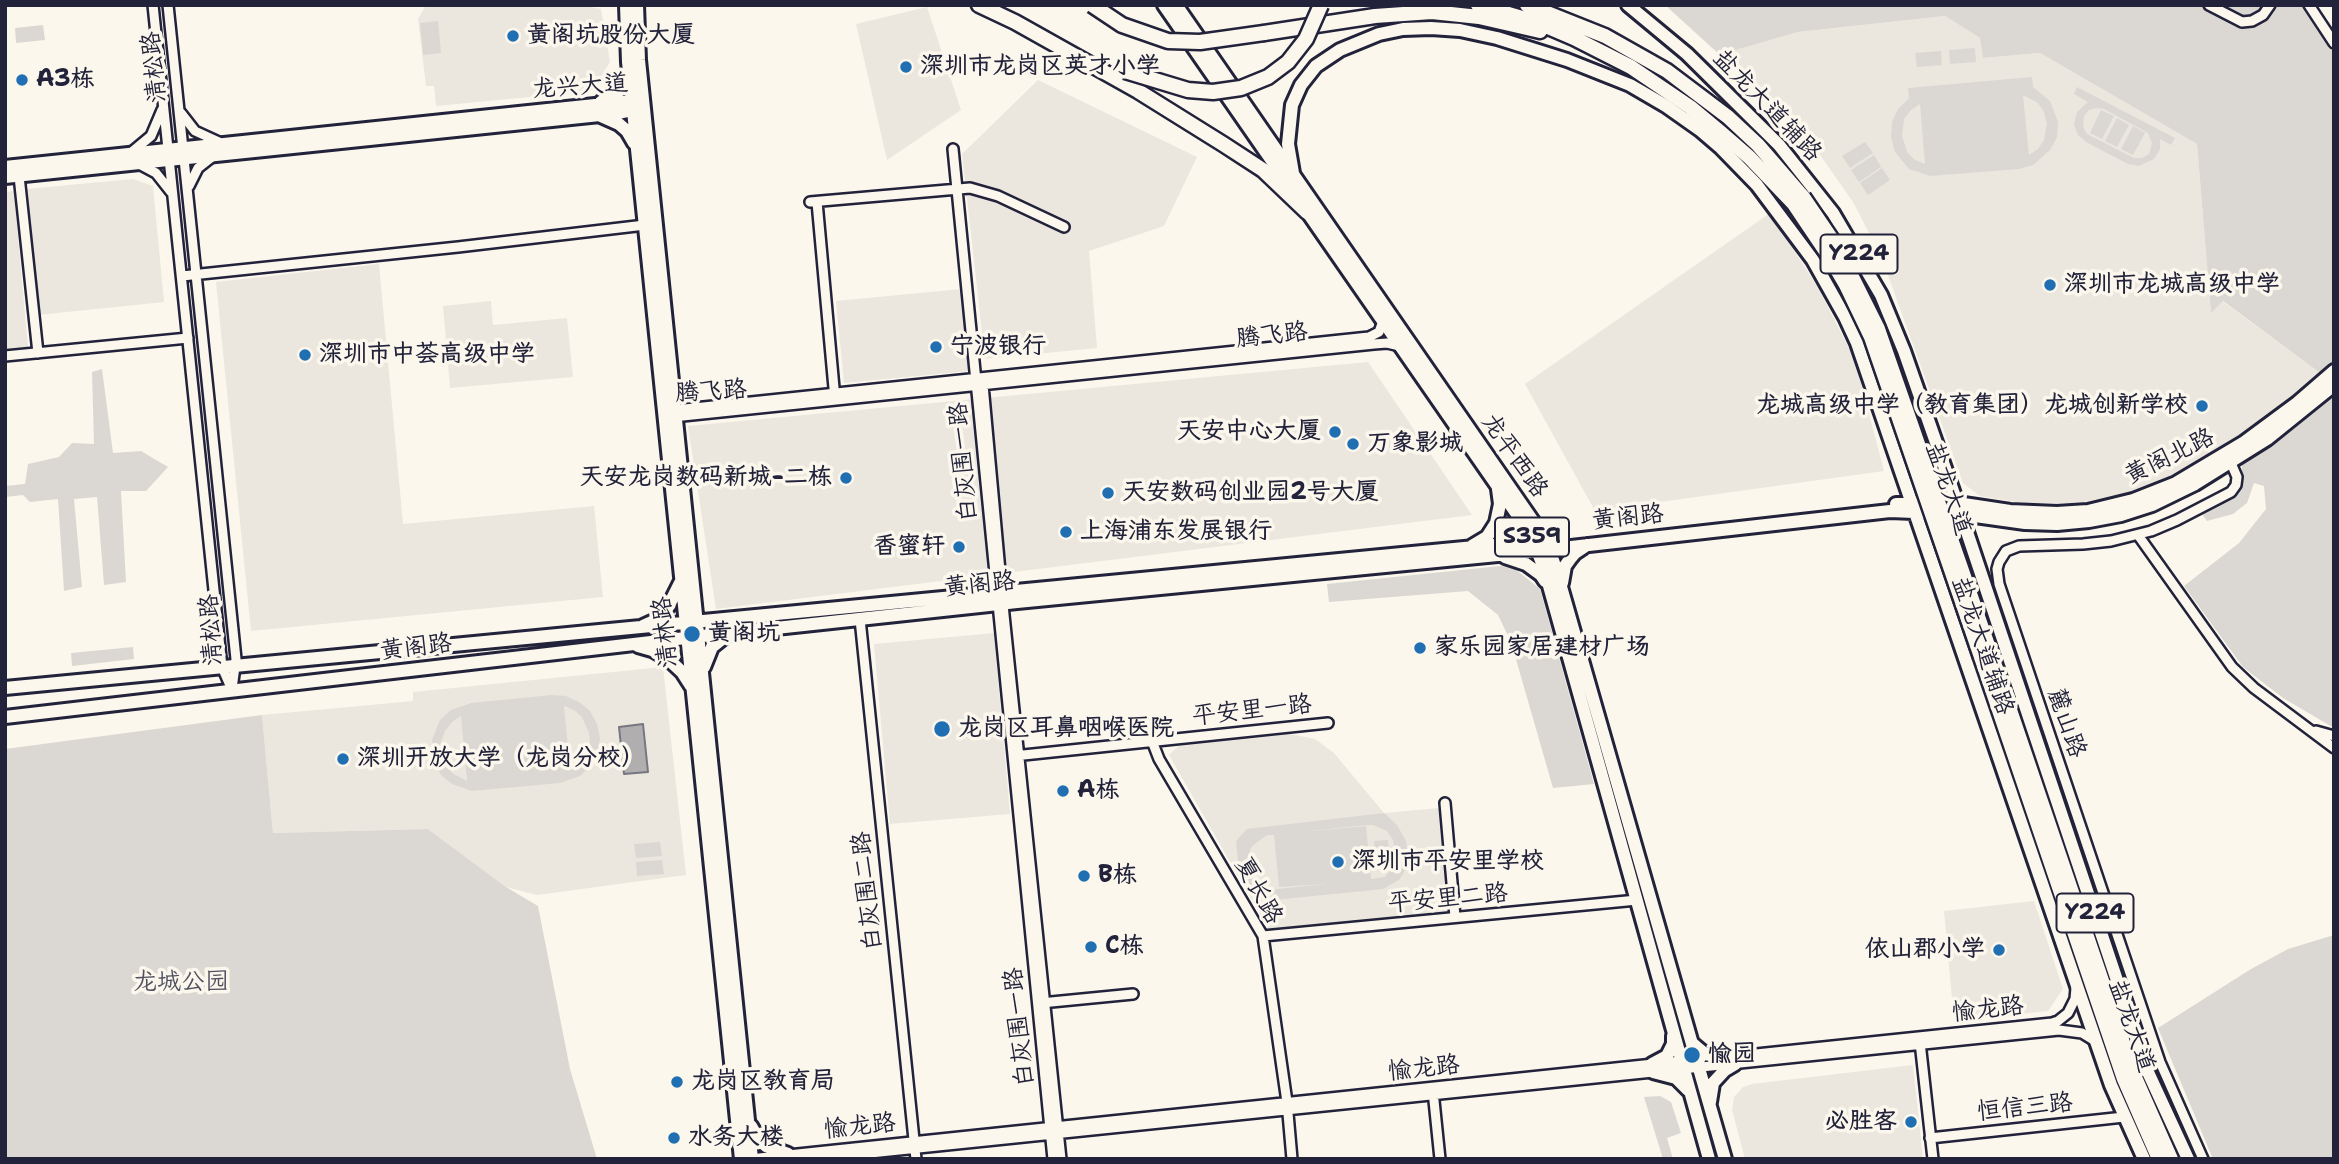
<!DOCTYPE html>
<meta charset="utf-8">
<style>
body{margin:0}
#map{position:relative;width:2339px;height:1164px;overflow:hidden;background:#fbf7ec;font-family:"Shantell Sans",sans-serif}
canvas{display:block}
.frame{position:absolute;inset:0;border:7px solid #22223b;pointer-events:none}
</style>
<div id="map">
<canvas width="2339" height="1164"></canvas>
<div class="frame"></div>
</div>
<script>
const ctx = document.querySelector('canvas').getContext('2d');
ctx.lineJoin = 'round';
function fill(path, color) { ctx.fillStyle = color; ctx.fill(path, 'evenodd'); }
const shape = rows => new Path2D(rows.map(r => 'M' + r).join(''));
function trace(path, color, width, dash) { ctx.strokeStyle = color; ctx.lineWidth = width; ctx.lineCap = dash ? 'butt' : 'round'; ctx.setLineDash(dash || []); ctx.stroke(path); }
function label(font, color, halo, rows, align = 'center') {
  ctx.font = font + ' "Shantell Sans","LXGW WenKai TC",sans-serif'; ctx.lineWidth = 7; ctx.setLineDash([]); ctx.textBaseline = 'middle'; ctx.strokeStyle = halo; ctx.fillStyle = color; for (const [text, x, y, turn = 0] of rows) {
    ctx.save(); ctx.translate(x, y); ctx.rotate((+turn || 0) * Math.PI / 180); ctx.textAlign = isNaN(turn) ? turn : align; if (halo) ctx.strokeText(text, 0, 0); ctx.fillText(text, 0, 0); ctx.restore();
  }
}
const built = shape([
 [426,5,580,5,601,9,610,62,592,91,436,106,434,86,426,86,418,19],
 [927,7,961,110,887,160,856,24],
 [1945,16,1980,38,1983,58,2040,53,2197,144,2211,312,2222,301,2320,373,2288,399,2239,436,2173,475,2132,492,2074,504,2029,504,1980,496,1963,483,1881,256,1853,202,1818,152,1778,106,1732,66,1731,51,1798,32],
 [1038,80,1197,157,1164,226,1089,251,1097,348,985,359,962,154],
 [133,179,153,186,164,302,38,315,26,189],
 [14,191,28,348,5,350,5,192],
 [1770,213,1817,286,1855,360,1884,471,1595,511,1525,384],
 [379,264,403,524,594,506,603,597,251,631,216,282],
 [961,289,969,371,844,383,836,301],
 [491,301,493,325,567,318,573,377,450,388,443,306],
 [1368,362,1472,515,716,609,688,426],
 [994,633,1010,814,890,824,874,644],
 [663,667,686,875,537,895,506,887,428,829,273,833,262,715,413,701,413,692],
 [1280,732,1315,739,1334,753,1384,813,1440,808,1450,911,1269,930,1169,755,1178,746],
 [2034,901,2063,989,2048,1011,1954,1021,1944,911],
 [1913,1065,1923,1159,1745,1159,1732,1110,1734,1097,1743,1087,1752,1084]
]);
const green = shape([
 [1665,5,2305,5,2334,49,2334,360,2320,373,2223,301,2211,313,2197,144,2040,53,1983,58,1980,38,1945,16,1798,32,1732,51,1732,66],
 [438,21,441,53,423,55,420,23],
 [43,25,45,40,16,43,15,28],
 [1975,48,1976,62,1950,64,1949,50],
 [1941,51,1942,65,1917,67,1915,53],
 [2032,77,2033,87,2050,101,2058,122,2057,137,2050,150,2033,165,2019,169,1930,176,1909,169,1895,152,1891,137,1892,122,1898,109,1909,98,1908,88],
 [2023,95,2038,103,2044,112,2047,123,2044,140,2038,149,2029,155],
 [1920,104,1925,164,1915,160,1907,152,1902,136,1904,119,1911,110],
 [2077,87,2175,138,2171,145,2160,139,2160,149,2154,159,2139,166,2128,164,2086,142,2078,135,2074,124,2077,112,2088,102,2074,94],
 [2096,108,2104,109,2148,133,2152,143,2149,154,2142,158,2134,158,2087,134,2083,127,2084,116,2089,110],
 [2101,110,2114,116,2102,139,2090,133],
 [2117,118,2129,125,2117,147,2105,141],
 [2133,126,2145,133,2133,155,2121,149],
 [1865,142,1873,153,1850,168,1842,156],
 [1874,155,1881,167,1859,182,1851,170],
 [1882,168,1890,180,1868,195,1860,183],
 [102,369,113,453,141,451,168,467,146,491,121,491,126,582,104,585,97,497,74,499,82,587,64,591,58,499,30,502,23,495,5,497,5,486,25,484,28,464,59,457,72,443,94,444,92,372],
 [2334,396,2334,728,2283,698,2243,667,2184,586,2239,543,2266,509,2264,486,2254,483,2247,503,2233,514,2207,521,2199,510,2226,497,2242,480,2242,465,2290,432],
 [1510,565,1540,589,1594,784,1553,788,1511,642,1498,615,1468,591,1329,602,1327,584],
 [133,647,134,659,72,666,71,653],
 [552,695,566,696,579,702,590,711,597,724,600,739,597,753,591,766,580,776,560,783,472,791,452,784,441,775,434,762,432,740,440,720,451,710,471,703],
 [564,706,574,710,582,717,589,733,590,744,586,755,579,764,570,770],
 [461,716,467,780,467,781,452,773,445,764,441,753,441,742,445,731,452,722],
 [262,715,273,833,428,829,506,887,538,906,570,1069,597,1159,5,1159,5,749],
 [1384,813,1397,825,1406,841,1408,856,1404,872,1399,880,1383,889,1264,901,1253,894,1239,870,1236,841,1247,829],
 [1366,825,1373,825,1387,831,1393,840,1396,862,1385,877,1371,879,1366,826,1301,832],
 [1267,835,1274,835,1279,887,1326,884,1267,890,1259,886,1252,877,1248,856,1252,846],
 [1388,840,1390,867,1376,868,1374,841],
 [660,842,662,856,636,858,634,844],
 [662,860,664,874,637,876,636,862],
 [2334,935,2334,1159,2213,1159,2158,1028,2251,969,2288,949],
 [1660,1096,1671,1102,1681,1133,1667,1138,1673,1159,1663,1159,1644,1097]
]);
const water = shape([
 [643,724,648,772,624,774,619,727,643,724]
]);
const minor = shape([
 [153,5,222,667,232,690],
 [168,5,236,659,232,689],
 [2209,5,2242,22,2252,21,2263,15,2270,5],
 [2309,5,2334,43],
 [181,113,195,131,219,142],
 [953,149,1053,1159],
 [133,151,151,136,162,110],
 [141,165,156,173,171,192],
 [19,176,38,353],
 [189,186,198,168,212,157],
 [810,202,970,188,998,196,1064,227],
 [817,202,835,399],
 [182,276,458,247,645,225],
 [5,356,188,338],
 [977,378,983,385,1004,615,1061,1159],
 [670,412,675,410,1369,337,1379,332,1383,321],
 [673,417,1374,344,1387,343,1400,346],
 [2138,535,2232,667,2254,688,2334,748],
 [860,619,916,1159],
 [2316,731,2334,736],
 [1152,741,1159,759,1263,936,1287,1102,1292,1159],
 [1014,756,1328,723],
 [1445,803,1455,917],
 [1263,936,1637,900],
 [1041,1003,1133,994],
 [1920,1042,1933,1159],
 [1718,1058,2052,1023,2058,1021,2068,1013,2075,999,2076,988],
 [1433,1091,1440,1159],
 [1930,1138,2124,1117],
 [750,1159,1701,1059],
 [812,1159,2059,1030,2082,1033,2095,1041],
 [2203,1159,2160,1062,1999,584,1997,569,1999,562,2006,551,2019,546,2083,544,2111,541,2151,531,2177,520,2231,492,2236,485,2237,477,2231,463]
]);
const major = shape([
 [626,5,628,62,741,1159],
 [637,5,639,60,752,1159],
 [1164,5,1530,533,1544,568,1709,1159],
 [1176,5,1546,540,1555,566,1725,1159],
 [1628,5,1687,54,1779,145,1833,213,1881,295,1904,351,1961,514,2147,1070,2188,1159],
 [601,102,618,92,627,72],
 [601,116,619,124,627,131,634,143],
 [5,167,614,103,632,101,637,103],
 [1293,173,1288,144,1292,105,1301,85,1316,66,1340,50,1379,34,1403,29,1431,28,1460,30,1497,38,1567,60,1630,85,1666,106,1700,130,1721,148,1757,185,1813,260,1845,317,1857,343,2111,1085,2144,1159],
 [5,177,619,113,637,109],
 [1896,504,1957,503,2010,511,2057,513,2088,511,2133,500,2176,483,2243,443,2297,403,2334,371],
 [1472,546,1487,537,1496,523,1500,504,1498,489],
 [1505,557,1526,564,1541,575,1545,581],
 [1562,583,1565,566,1570,559,1575,553,1587,545],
 [643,626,654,621,668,607,680,583],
 [638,646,652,650,668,659,682,672,691,686],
 [704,667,712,647,727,635],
 [5,688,1558,539],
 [5,717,720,634,1017,602,1518,553,1890,511,1961,514,2025,523,2057,524,2089,521,2121,515,2152,505,2195,484,2267,439,2334,385],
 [1692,1043,1705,1054,1722,1057],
 [1652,1064,1667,1056,1673,1044,1673,1036],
 [1653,1072,1676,1078,1688,1090],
 [1710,1102,1713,1083,1725,1070,1735,1064],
 [751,1126,759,1140,766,1146,788,1154]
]);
const highway = shape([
 [979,5,1015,22,1138,91,1223,144,1263,170,1307,212],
 [1478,5,1539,23,1574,38,1631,67,1690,107,1720,132,1749,157,1794,204],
 [1527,5,1605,36,1667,71,1728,117,1758,145,1803,197],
 [1264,33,1375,16,1432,12,1479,17,1540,31],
 [1991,654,2134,1075,2171,1159],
 [1981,657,2124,1079,2159,1159]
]);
const highwayBridge = shape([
 [1092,5,1122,25,1168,41,1200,42,1264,33],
 [1125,71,1188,90,1213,92,1241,88,1268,77,1288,62,1306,39,1321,5],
 [1803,197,1837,247,1878,329,1991,654],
 [1794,204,1829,256,1846,285,1871,337,1981,657]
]);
const markers = [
 [513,36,7,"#1f6fb2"],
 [906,67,7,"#1f6fb2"],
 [22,80,7,"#1f6fb2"],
 [2050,285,7,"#1f6fb2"],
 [936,347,7,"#1f6fb2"],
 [305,355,7,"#1f6fb2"],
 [2202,406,7,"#1f6fb2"],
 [1335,432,7,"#1f6fb2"],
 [1353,444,7,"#1f6fb2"],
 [846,478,7,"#1f6fb2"],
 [1108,493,7,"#1f6fb2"],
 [1066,532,7,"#1f6fb2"],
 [959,547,7,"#1f6fb2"],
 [692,634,9,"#1f6fb2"],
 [1420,648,7,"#1f6fb2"],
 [942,729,9,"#1f6fb2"],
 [343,759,7,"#1f6fb2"],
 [1063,791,7,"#1f6fb2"],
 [1338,862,7,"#1f6fb2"],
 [1084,876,7,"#1f6fb2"],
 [1091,947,7,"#1f6fb2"],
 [1999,950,7,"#1f6fb2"],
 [1692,1055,9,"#1f6fb2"],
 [677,1082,7,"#1f6fb2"],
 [1911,1122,7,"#1f6fb2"],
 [674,1138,7,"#1f6fb2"]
];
const shields = [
 [1859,254,77],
 [1532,537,74],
 [2095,913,77]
];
const shieldNames = [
 ["Y224",1859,254],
 ["S359",1532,537],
 ["Y224",2095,913]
];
const poiNames = [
 ["黄阁坑股份大厦",527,36],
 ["深圳市龙岗区英才小学",920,67],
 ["A3栋",36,80],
 ["深圳市龙城高级中学",2064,285],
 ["宁波银行",950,347],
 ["深圳市中荟高级中学",319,355],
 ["龙城高级中学（教育集团）龙城创新学校",2188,406,"right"],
 ["天安中心大厦",1321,432,"right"],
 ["万象影城",1367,444],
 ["天安龙岗数码新城-二栋",832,478,"right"],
 ["天安数码创业园2号大厦",1122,493],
 ["上海浦东发展银行",1080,532],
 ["香蜜轩",945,547,"right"],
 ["黄阁坑",708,634],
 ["家乐园家居建材广场",1434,648],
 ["龙岗区耳鼻咽喉医院",958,729],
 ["深圳开放大学（龙岗分校）",357,759],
 ["A栋",1077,791],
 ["深圳市平安里学校",1352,862],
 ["B栋",1098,876],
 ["C栋",1105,947],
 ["依山郡小学",1985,950,"right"],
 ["愉园",1708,1055],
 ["龙岗区教育局",691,1082],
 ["必胜客",1897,1122,"right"],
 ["水务大楼",688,1138]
];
const streetNames = [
 ["清松路",155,67,-96],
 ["龙兴大道",580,87,-4],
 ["盐龙大道辅路",1767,106,46],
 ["腾飞路",1272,336,-6],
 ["腾飞路",711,392,-3],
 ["龙平西路",1514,456,55],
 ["黄阁北路",2170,457,-26],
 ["白灰围一路",964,462,-95],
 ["盐龙大道",1948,489,71],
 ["黄阁路",1628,518,-6],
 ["黄阁路",980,585,-6],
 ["清松路",212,630,-94],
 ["清林路",666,632,-96],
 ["盐龙大道辅路",1982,646,71],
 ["黄阁路",416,648,-7],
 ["平安里一路",1252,711,-6],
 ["麓山路",2066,723,71],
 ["白灰围二路",868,891,-96],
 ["夏长路",1258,891,61],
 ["平安里二路",1448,899,-5],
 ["愉龙路",1988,1010,-6],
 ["盐龙大道",2131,1026,71],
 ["白灰围一路",1020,1027,-96],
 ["愉龙路",1424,1069,-6],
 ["恒信三路",2025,1108,-6],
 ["愉龙路",860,1127,-6]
];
const parkNames = [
 ["龙城公园",181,983]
];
fill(built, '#ebe7df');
fill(green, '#dbd8d3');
fill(water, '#b1aeb0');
trace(water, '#787681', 2);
trace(minor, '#22223b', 14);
trace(major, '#22223b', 18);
trace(highway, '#22223b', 19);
trace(minor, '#fbf7ec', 9);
trace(major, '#fbf7ec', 12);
trace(highway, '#fbf7ec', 14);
trace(highwayBridge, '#22223b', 19, []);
trace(highwayBridge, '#fbf7ec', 14);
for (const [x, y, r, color] of markers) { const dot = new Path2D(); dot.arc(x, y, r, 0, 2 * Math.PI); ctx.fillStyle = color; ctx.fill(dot); trace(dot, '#fbf7ec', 2.5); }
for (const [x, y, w] of shields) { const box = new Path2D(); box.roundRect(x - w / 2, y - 19.5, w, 39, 5); ctx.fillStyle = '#fbf7ec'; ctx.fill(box); trace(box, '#22223b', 2); }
label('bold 23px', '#22223b', null, shieldNames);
label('bold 24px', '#22223b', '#fbf7ec', poiNames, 'left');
label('24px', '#22223b', '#fbf7ec', streetNames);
label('24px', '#505061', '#fbf7ec', parkNames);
</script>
